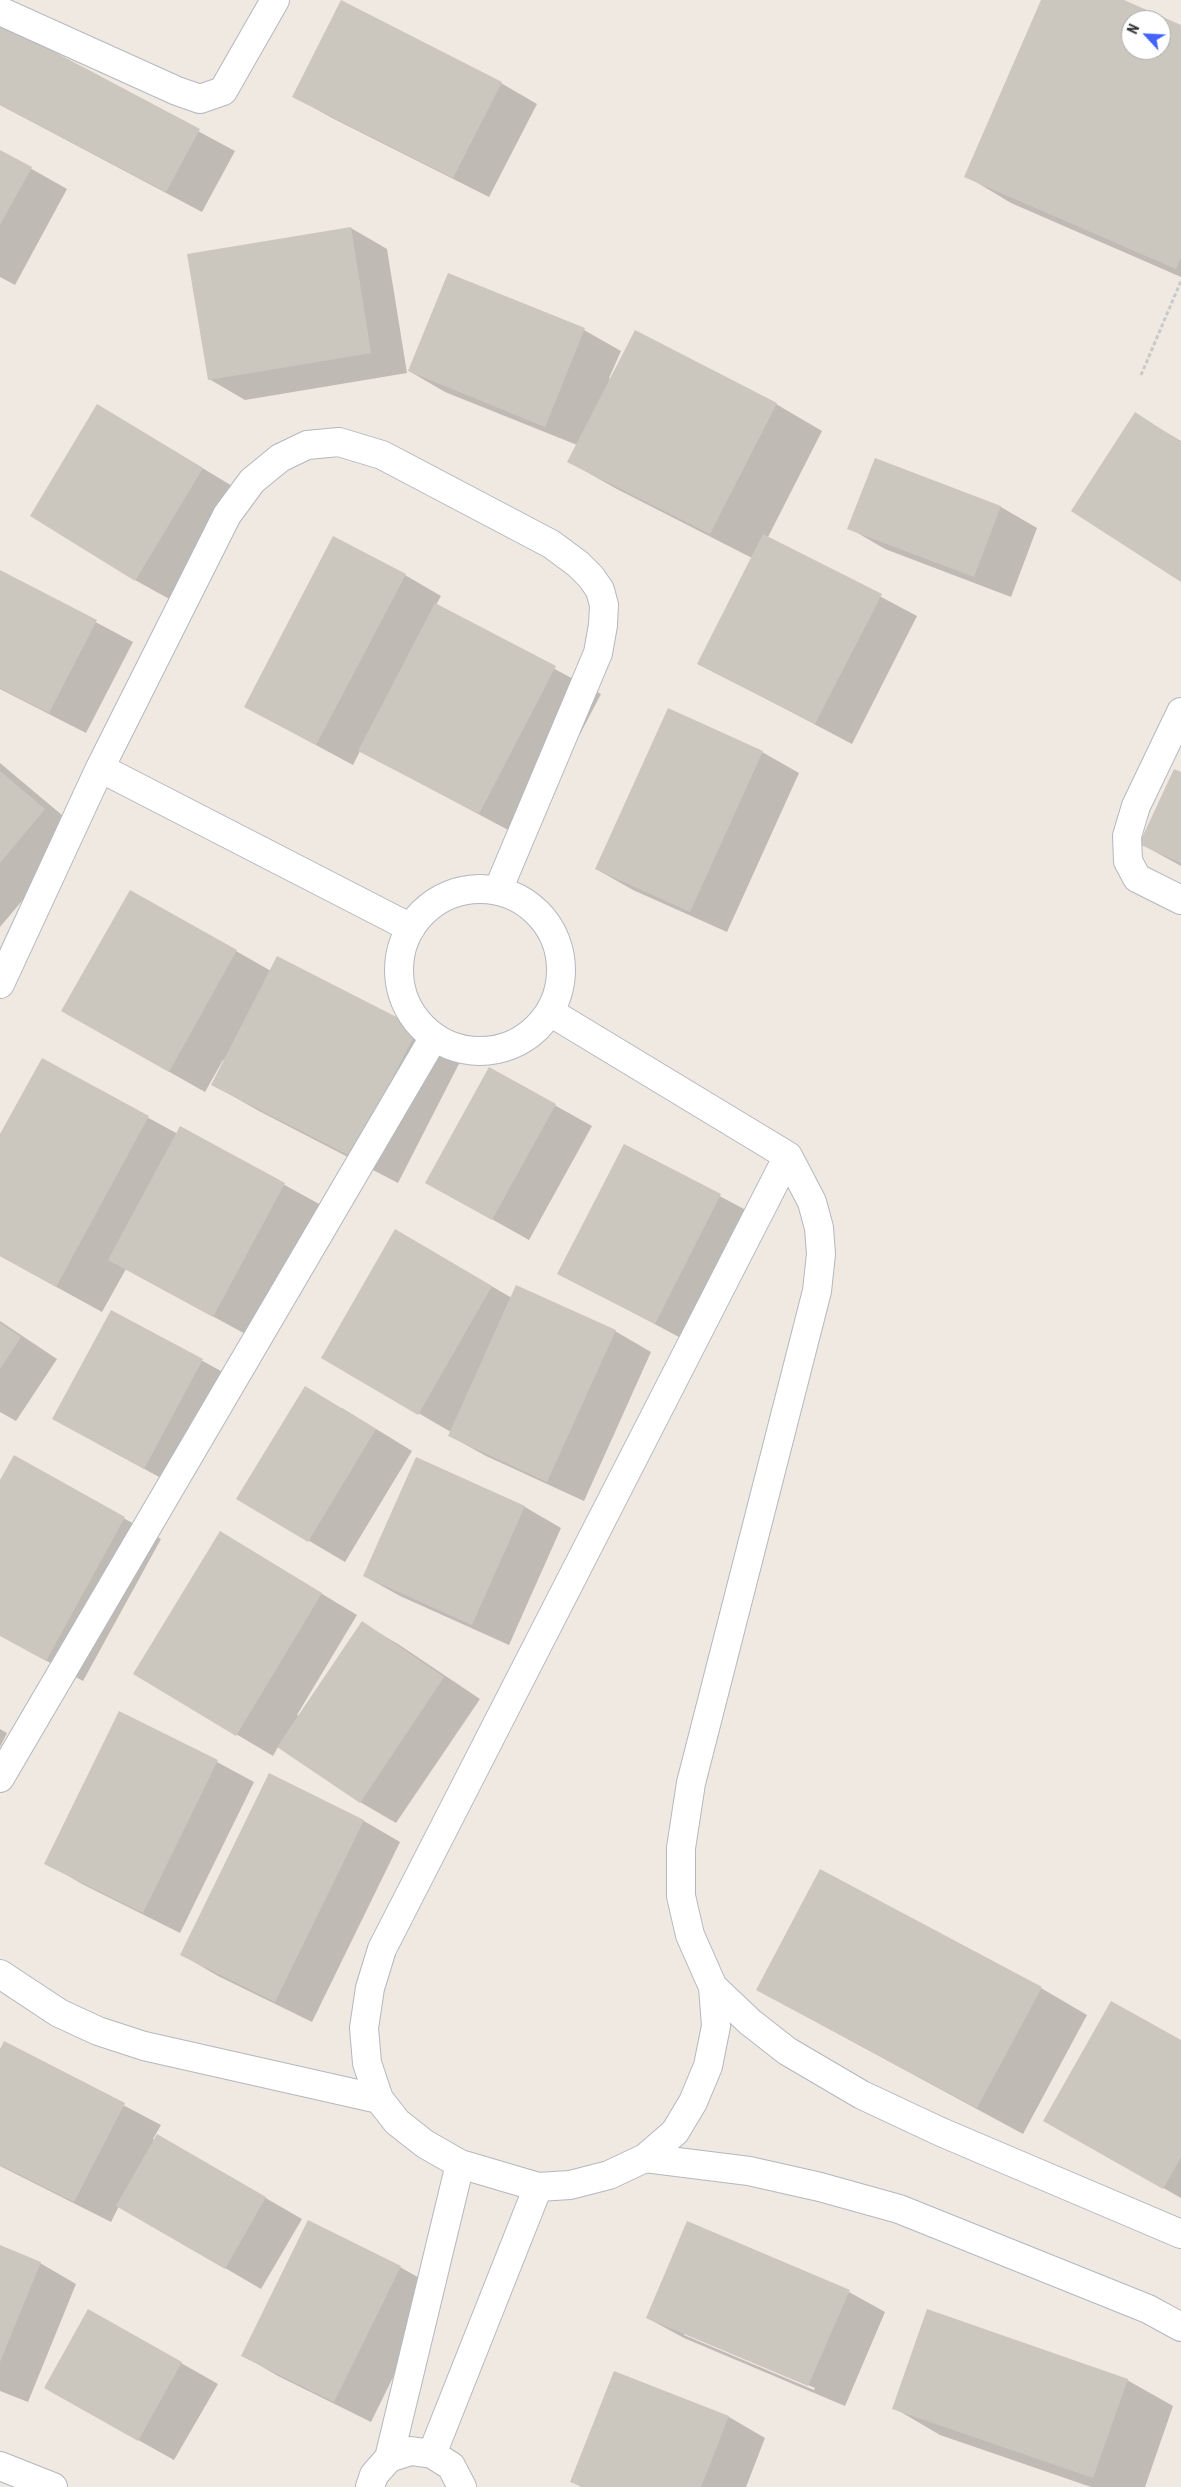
<!DOCTYPE html>
<style>
body{margin:0}
#map{position:relative;width:1181px;height:2487px;overflow:hidden;background:#efe9e1;font-family:"Roboto Condensed",sans-serif}
canvas{display:block}
.north{position:absolute;left:1121px;top:10px;width:50px;height:50px;box-sizing:border-box;background:#fff;border:1px solid #ababab;border-radius:50%;rotate:295deg;font-size:14px;font-weight:700;line-height:20px;text-align:center;color:#2e2e2e}
.north::after{content:'';display:block;margin:auto;width:18px;height:22px;background:#4264fb;clip-path:polygon(50% 0,100% 100%,50% 72%,0 100%)}
</style>
<div id="map">
<canvas width="1181" height="2487"></canvas>
<div class="north">N</div>
</div>
<script>
const ctx = document.querySelector('canvas').getContext('2d');
ctx.lineJoin = 'round';
function fill(path, color) { ctx.fillStyle = color; ctx.fill(path, 'evenodd'); }
const shape = rows => new Path2D(rows.map(r => 'M' + r).join(''));
function trace(path, color, width, dash) { ctx.strokeStyle = color; ctx.lineWidth = width; ctx.lineCap = dash ? 'butt' : 'round'; ctx.setLineDash(dash || []); ctx.stroke(path); }
const shadow = shape([
 [1043,0,1121,0,1181,26,1181,277,1011,203,966,176],
 [1131,20,1161,20,1161,50,1131,50],
 [0,25,235,151,202,212,0,105],
 [501,83,537,104,489,197,330,117,294,96],
 [0,151,67,189,15,285,0,277],
 [351,228,387,249,407,373,245,400,209,379],
 [448,274,584,330,621,351,609,378,611,379,776,404,822,431,768,537,917,616,852,744,698,663,752,558,615,488,569,462,577,445,445,392,409,371],
 [1135,414,1181,441,1181,581],
 [134,427,239,490,171,600,135,580],
 [875,459,1001,507,1037,528,1011,597,885,549,849,528],
 [0,571,133,642,86,733,0,689],
 [405,575,441,596,436,605,601,694,525,839,360,751,353,765,245,707],
 [762,752,799,773,727,932,633,890,596,869],
 [0,763,81,831,0,927],
 [1181,773,1181,866,1141,844],
 [131,891,271,971,417,1029,463,1056,398,1183,259,1111,213,1085,225,1061,223,1060,205,1092,99,1032],
 [42,1060,178,1134,181,1128,321,1205,249,1336,126,1269,102,1312,0,1256,0,1137],
 [490,1069,592,1126,529,1240,463,1203],
 [624,1145,757,1216,692,1344,559,1273],
 [396,1231,512,1298,615,1331,651,1352,584,1501,486,1456,450,1436,451,1432,323,1358],
 [112,1311,239,1381,181,1489,53,1419],
 [0,1321,57,1359,16,1421,0,1412],
 [342,1408,412,1451,345,1562,238,1499],
 [14,1457,161,1539,83,1681,0,1635,0,1482],
 [416,1459,525,1507,561,1528,509,1645,400,1596,364,1576],
 [256,1554,357,1615,297,1715,299,1716,362,1623,398,1644,480,1699,396,1823,360,1802,278,1747,273,1756,135,1674],
 [120,1713,217,1762,254,1782,180,1933,82,1884,46,1863],
 [0,1729,7,1733,0,1747],
 [269,1775,364,1821,400,1842,312,2022,218,1976,182,1955],
 [1041,1988,1087,2015,1023,2134,757,1990],
 [1181,2042,1181,2198,1081,2141],
 [5,2043,161,2125,153,2139,155,2141,158,2136,302,2219,261,2289,119,2206,111,2222,0,2166,0,2052],
 [308,2221,400,2267,437,2288,371,2422,278,2376,242,2355],
 [0,2247,40,2263,76,2284,28,2402,0,2391],
 [849,2292,885,2312,845,2406,684,2338,647,2318],
 [684,2333,815,2388,814,2390,684,2335],
 [181,2363,218,2384,174,2460,81,2408],
 [614,2372,729,2417,765,2438,746,2487,581,2487,571,2481],
 [1127,2380,1173,2406,1145,2487,1091,2487,940,2435,894,2408]
]);
const building = shape([
 [341,0,502,82,453,178,292,97],
 [1041,0,1124,0,1181,25,1181,257,1176,269,964,177],
 [1131,20,1161,20,1161,50,1131,50],
 [0,23,200,129,166,192,0,105],
 [0,150,32,167,0,225],
 [351,227,371,353,208,380,187,254],
 [448,273,585,328,545,427,408,371],
 [635,330,777,403,710,534,567,462],
 [97,404,203,468,135,581,30,516],
 [1135,412,1181,442,1181,582,1071,511],
 [875,458,1001,506,974,577,847,529],
 [763,534,882,594,815,724,697,664],
 [333,536,406,574,316,745,244,707],
 [0,570,97,620,49,713,0,688],
 [435,603,556,666,479,814,358,751],
 [668,708,763,751,690,912,595,869],
 [1174,769,1181,772,1181,863,1139,844],
 [0,771,45,809,0,863],
 [130,890,237,950,169,1072,61,1011],
 [277,956,418,1028,352,1157,211,1085],
 [42,1058,149,1116,56,1287,0,1256,0,1134],
 [489,1067,556,1104,492,1220,425,1183],
 [180,1126,285,1183,213,1317,108,1260],
 [624,1144,721,1194,655,1324,557,1274],
 [395,1229,492,1286,418,1415,321,1358],
 [516,1285,616,1330,547,1482,448,1436],
 [111,1310,203,1359,144,1469,52,1419],
 [0,1323,21,1337,0,1369],
 [305,1386,376,1429,308,1542,236,1499],
 [14,1455,125,1517,46,1661,0,1636,0,1480],
 [416,1457,525,1506,472,1625,363,1576],
 [220,1531,322,1593,236,1736,133,1674],
 [362,1621,444,1677,360,1803,277,1747],
 [119,1711,218,1760,143,1913,44,1864],
 [269,1773,364,1820,275,2002,180,1955],
 [820,1869,1042,1987,977,2108,756,1990],
 [1111,2001,1181,2040,1181,2157,1163,2189,1043,2121],
 [4,2041,125,2103,74,2202,0,2165,0,2049],
 [157,2134,266,2197,225,2269,116,2206],
 [308,2220,401,2266,334,2402,241,2356],
 [687,2221,850,2290,808,2386,646,2318],
 [0,2245,41,2262,0,2362],
 [88,2309,182,2362,138,2441,44,2388],
 [927,2309,1128,2379,1093,2478,892,2409],
 [614,2371,729,2416,701,2487,583,2487,570,2482]
]);
const path = shape([
 [1141,375,1181,281]
]);
const minor = shape([
 [0,11,177,91,200,99,223,91,275,0],
 [1181,712,1136,806,1127,836,1128,861,1137,878,1181,900],
 [100,768,411,928],
 '399 970a81 81 0 1 1 162 0a81 81 0 1 1-162 0Z',
 [0,984,100,768,227,515,252,481,280,458,307,445,339,442,382,455,551,544,578,564,591,577,600,590,604,605,603,625,598,653,498,890],
 [550,1012,788,1156,812,1202,819,1228,821,1254,817,1291,691,1783,681,1848,681,1896,690,1935,713,1987,716,2026,708,2066,693,2102,675,2132,645,2158,609,2175,570,2185,538,2187,460,2164,425,2144,397,2122,379,2099,367,2063,364,2028,370,1988,382,1949,788,1156],
 [0,1778,434,1037],
 [0,1974,59,2013,98,2031,144,2046,379,2099],
 [713,1987,750,2022,787,2051,862,2095,941,2132,1181,2234],
 [645,2158,749,2171,820,2187,899,2209,1148,2309,1181,2327],
 [432,2454,538,2187],
 [389,2458,460,2164],
 [0,2466,53,2487],
 [370,2487,374,2475,389,2458,411,2451,432,2454,451,2466,462,2487]
]);
fill(shadow, '#0003');
fill(building, '#cbc7bf');
trace(minor, '#b4b7c1', 30);
trace(path, '#c9c9c9', 3, [4, 2.5]);
trace(minor, '#fff', 28);
</script>
